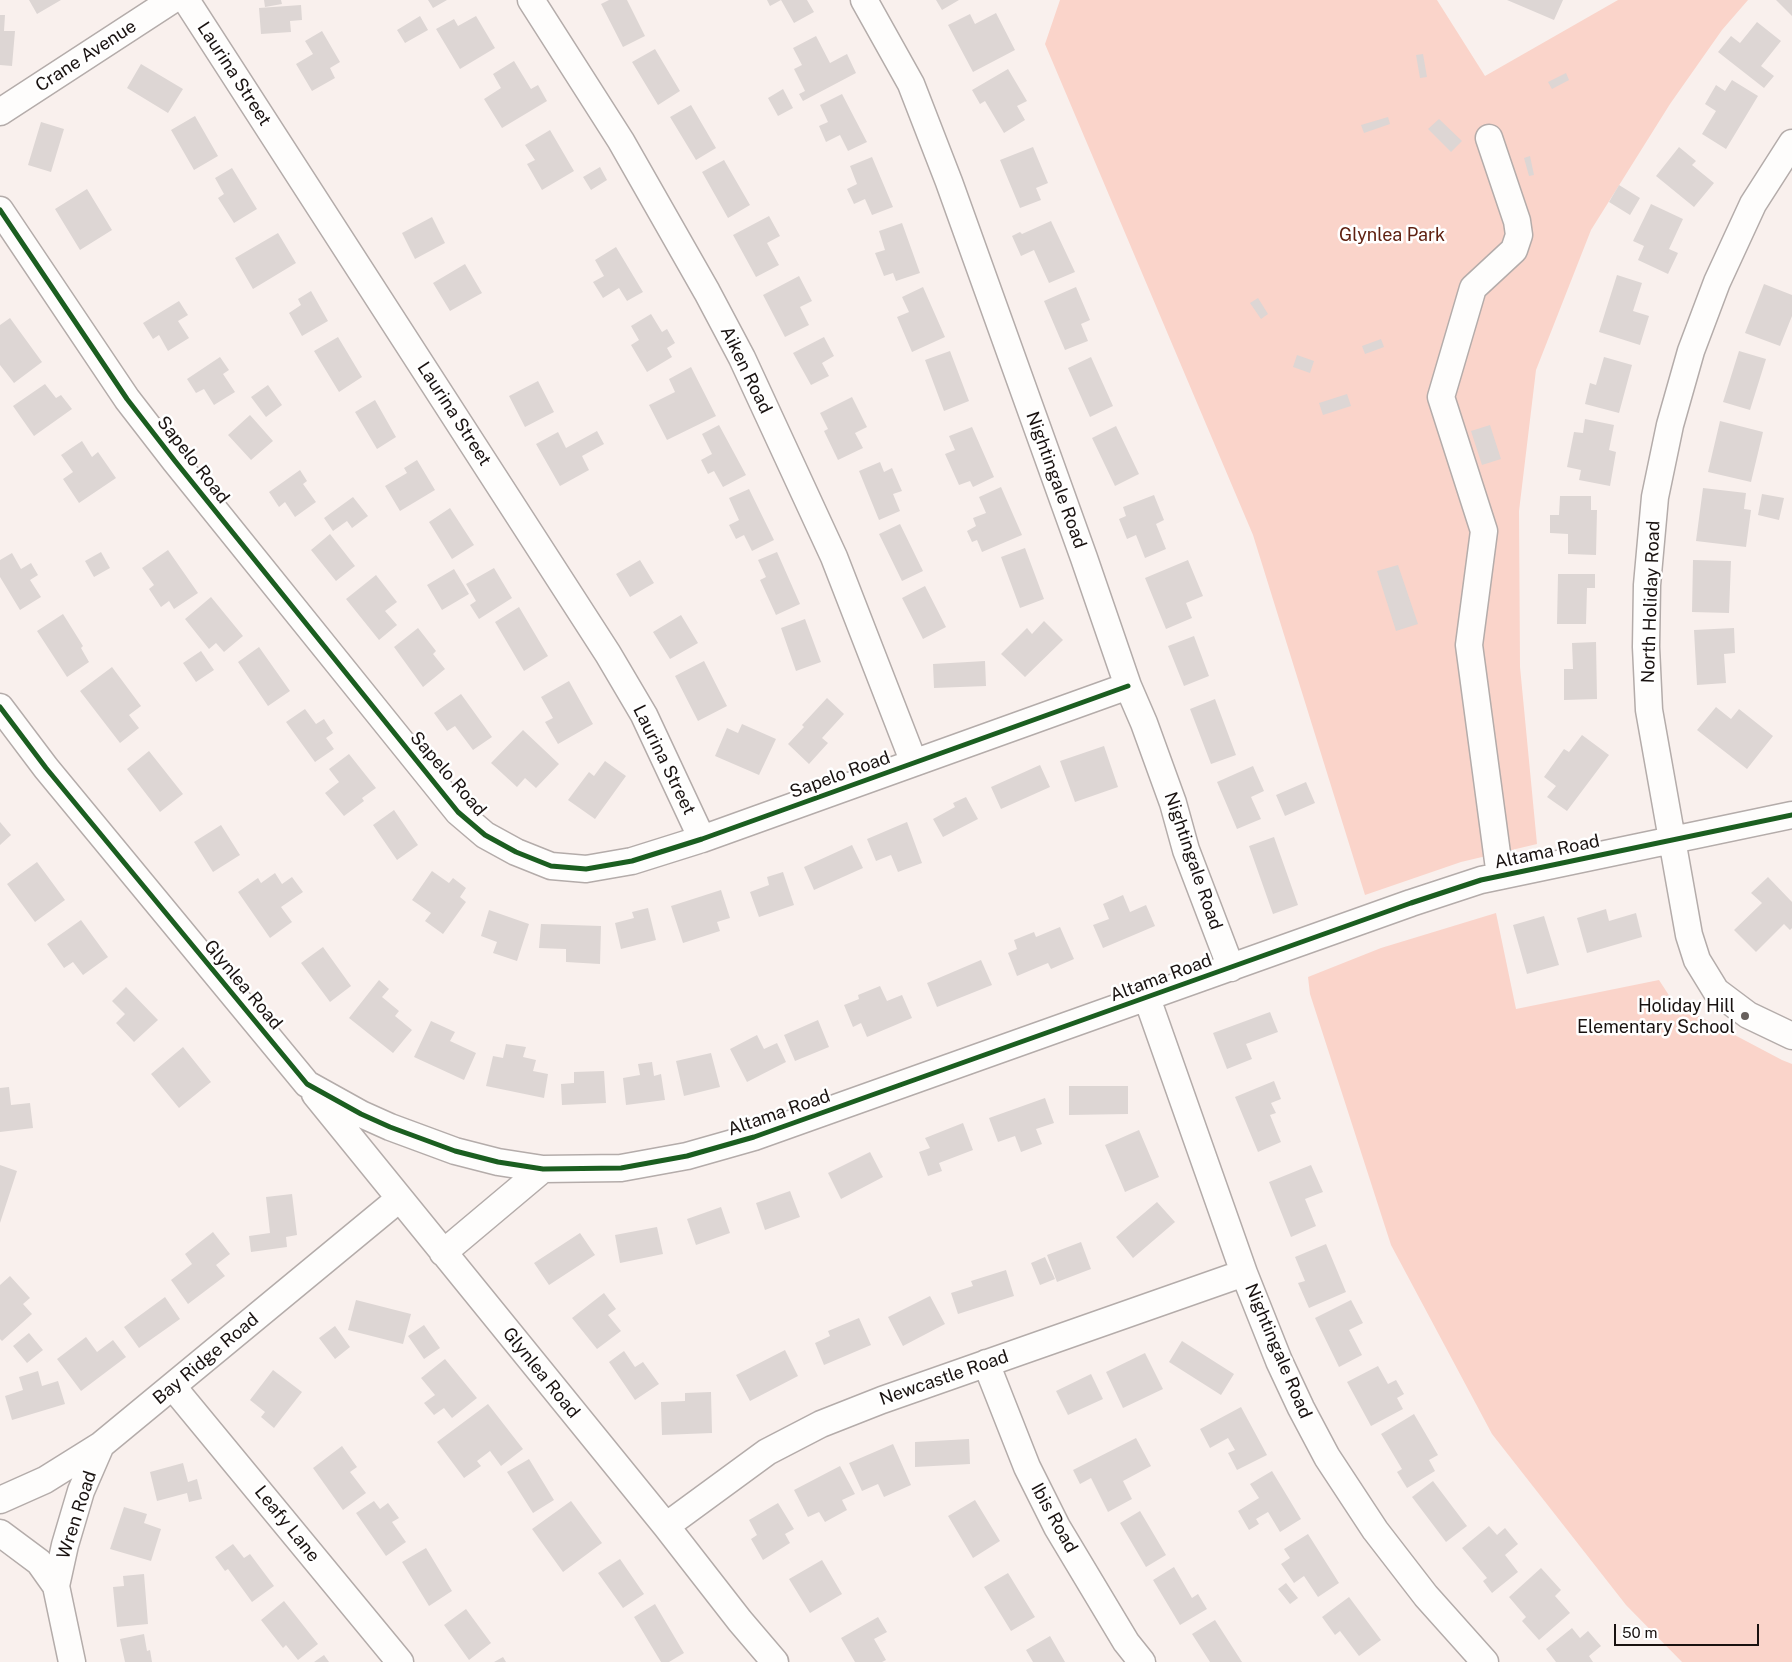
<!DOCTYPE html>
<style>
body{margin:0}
#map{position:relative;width:1792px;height:1662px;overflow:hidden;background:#f9f0ed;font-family:"Public Sans",sans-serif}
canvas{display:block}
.scale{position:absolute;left:1614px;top:1624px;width:145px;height:22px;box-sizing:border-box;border:2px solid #191210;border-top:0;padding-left:6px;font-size:15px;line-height:18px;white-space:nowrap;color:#191210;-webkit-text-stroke:4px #fff;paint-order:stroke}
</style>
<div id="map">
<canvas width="1792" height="1662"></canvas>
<div class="scale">50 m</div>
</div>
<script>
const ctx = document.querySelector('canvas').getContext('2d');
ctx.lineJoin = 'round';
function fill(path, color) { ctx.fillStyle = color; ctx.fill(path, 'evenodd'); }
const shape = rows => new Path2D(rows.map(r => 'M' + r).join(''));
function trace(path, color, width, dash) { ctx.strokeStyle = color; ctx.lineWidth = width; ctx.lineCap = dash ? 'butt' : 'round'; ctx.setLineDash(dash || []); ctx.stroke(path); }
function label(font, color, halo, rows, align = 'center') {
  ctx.font = font + ' "Public Sans",sans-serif'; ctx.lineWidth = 5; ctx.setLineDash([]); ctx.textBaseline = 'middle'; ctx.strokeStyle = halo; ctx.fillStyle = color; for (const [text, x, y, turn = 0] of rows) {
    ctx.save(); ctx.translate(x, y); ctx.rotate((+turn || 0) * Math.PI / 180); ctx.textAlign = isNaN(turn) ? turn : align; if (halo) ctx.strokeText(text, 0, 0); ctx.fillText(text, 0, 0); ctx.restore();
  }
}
const green = shape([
 [1060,0,1437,0,1485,76,1618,0,1748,0,1722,30,1670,104,1591,230,1536,370,1519,511,1520,667,1537,844,1461,862,1365,895,1253,535,1045,44],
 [1496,913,1516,1009,1659,980,1674,1003,1782,1060,1792,1064,1792,1662,1682,1662,1626,1605,1492,1434,1391,1245,1310,994,1308,977,1381,948]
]);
const building = shape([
 [29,0,61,0,37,14],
 [264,0,281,0,282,4,265,7],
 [428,0,447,0,433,8],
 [609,0,627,0,645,36,623,47,601,4],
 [767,0,807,0,814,12,794,23,781,0,770,6],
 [936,0,959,0,942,10],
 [1507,0,1563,0,1554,20],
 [1776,0,1792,0,1792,16],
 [301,5,302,20,290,21,291,32,261,34,259,8],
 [996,13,1015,50,973,72,948,25,970,14,975,24],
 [0,15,5,15,4,31,15,31,12,66,0,65],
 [420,16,428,30,405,43,397,30],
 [476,16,495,48,460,69,436,29,454,19,458,26],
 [1757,22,1781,41,1761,66,1774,76,1764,88,1718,52,1731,36,1740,43],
 [322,31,340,62,330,68,335,78,312,91,296,64,313,54,305,41],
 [816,36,830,63,847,54,856,73,803,101,799,94,805,91,794,69,802,65,793,48],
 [655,49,680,91,658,105,632,62],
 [1423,54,1427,77,1420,78,1416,55],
 [514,61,531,89,538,85,547,101,502,128,484,99,501,88,493,74],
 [141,64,183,89,168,113,127,88],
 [1008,69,1027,101,1017,106,1025,120,1004,133,985,101,980,104,972,90],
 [1566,73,1569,80,1552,89,1548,82],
 [1732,80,1758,96,1726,149,1702,134,1716,111,1705,104,1716,85,1725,91],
 [783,89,793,108,778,116,768,98],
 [842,94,867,142,848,151,840,135,826,142,819,126,828,122,820,105],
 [691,105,716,148,696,160,670,117],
 [195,116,218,156,194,170,171,130],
 [1388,117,1390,124,1364,133,1361,125],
 [1439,119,1462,141,1451,152,1428,129],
 [41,122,64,129,51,172,28,165],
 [550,130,574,171,542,190,527,164,535,160,525,145],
 [1033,147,1048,183,1036,188,1041,200,1020,208,1000,160],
 [1679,147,1696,161,1692,165,1714,183,1694,207,1656,176],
 [1530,156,1534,175,1529,176,1524,158],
 [872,157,893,207,872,215,865,199,854,204,847,189,857,184,850,166],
 [724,160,750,205,728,218,702,172],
 [600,167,607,180,591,190,583,177],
 [232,168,257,209,234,223,218,198,224,194,215,178],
 [1619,185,1640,198,1630,215,1609,202],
 [87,189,112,230,80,250,55,209],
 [1651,204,1683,219,1669,249,1678,253,1668,274,1638,260,1644,246,1633,241],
 [769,216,780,236,767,243,779,265,756,277,733,235],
 [432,217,445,243,415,259,402,233],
 [1051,221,1075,272,1049,283,1034,250,1021,256,1012,236,1020,232,1022,234],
 [902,223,920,273,896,281,893,273,884,276,875,253,885,250,879,231],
 [278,233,296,263,253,289,235,258],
 [616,247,643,292,627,301,619,288,603,298,593,282,604,276,595,260],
 [465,264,482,293,450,311,433,283],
 [1617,275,1642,283,1633,311,1649,316,1640,345,1599,332],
 [799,276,812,301,800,307,809,325,785,337,763,295],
 [1764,284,1792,295,1792,316,1780,346,1745,333],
 [923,287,945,337,912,352,897,317,909,312,902,297],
 [1076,287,1090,320,1081,324,1088,341,1065,350,1044,301],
 [311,291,328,321,302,336,289,313,301,305,298,299],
 [1258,298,1268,314,1261,319,1250,303],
 [179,301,188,315,178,321,189,338,168,351,159,335,153,339,143,323],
 [651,314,662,332,667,329,675,343,667,348,672,357,647,372,631,345,639,340,631,326],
 [10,318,42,362,14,383,0,365,0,325],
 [338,337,362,377,339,392,314,351],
 [824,337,834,356,822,363,829,376,811,385,793,353],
 [1381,339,1384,347,1365,354,1362,346],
 [950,351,969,401,944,411,925,360],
 [1739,351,1766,359,1750,410,1723,402],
 [1297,355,1314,361,1310,373,1293,367],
 [220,357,229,370,223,374,235,392,214,405,204,389,196,393,187,379],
 [1091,357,1113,406,1090,417,1068,368],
 [1604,357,1632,365,1619,413,1585,404,1590,383,1596,385],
 [691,367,716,416,667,440,649,405,675,392,669,379],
 [538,381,554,412,525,427,509,396],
 [45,384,56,398,61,395,72,409,34,436,13,406],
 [268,385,282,405,266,417,251,397],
 [1347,394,1351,406,1323,415,1319,403],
 [852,397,867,427,855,433,863,448,838,460,824,431,828,429,820,413],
 [375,400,396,437,377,449,355,412],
 [250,415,273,441,251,460,228,435],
 [1585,419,1614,425,1609,450,1616,452,1610,486,1579,480,1581,470,1567,467,1574,432,1583,433],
 [1720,421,1763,432,1751,482,1708,472],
 [719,425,746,475,723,487,714,471,708,474,701,460,712,454,702,434],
 [1490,425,1501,459,1482,465,1471,431],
 [1116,426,1139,474,1115,486,1092,438],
 [972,427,994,477,973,487,970,481,959,485,945,454,955,450,949,436],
 [597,431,604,444,582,456,589,470,560,486,536,444,558,432,566,448],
 [82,441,92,457,98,452,116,478,79,503,63,479,73,472,61,455],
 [417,460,435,490,400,511,385,486,407,473,404,468],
 [880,462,884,472,892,468,902,491,893,494,900,511,879,520,859,471],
 [300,470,307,481,303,484,316,502,295,517,285,502,279,507,269,492],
 [1001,487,1022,535,982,552,977,540,972,542,967,531,976,526,973,518,986,513,979,497],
 [1703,488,1746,493,1744,509,1751,510,1746,547,1696,541],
 [749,489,774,540,752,551,744,535,736,539,729,525,739,520,729,498],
 [1762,494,1784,498,1779,520,1758,515],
 [1154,495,1164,520,1156,524,1166,549,1145,558,1136,535,1127,539,1119,519,1126,516,1123,507],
 [1560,496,1591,496,1591,510,1597,510,1596,555,1568,554,1568,534,1550,533,1550,515,1559,515],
 [353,497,368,516,352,528,347,521,333,531,324,518],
 [450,508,474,545,452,559,429,522],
 [900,524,923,571,902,581,879,534],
 [330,534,355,566,336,581,311,550],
 [1025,548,1044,599,1020,608,1001,557],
 [168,550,198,593,174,609,169,601,161,607,149,589,154,585,142,568],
 [101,552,110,568,94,577,85,561],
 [777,552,800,604,776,615,760,580,766,577,758,560],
 [12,553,21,569,31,563,38,575,30,580,41,597,20,610,0,577,0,560],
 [640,560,654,583,630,597,616,574],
 [1188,560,1203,596,1186,603,1192,618,1166,629,1145,578],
 [1693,560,1731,561,1729,613,1692,612],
 [1398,565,1418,624,1396,631,1377,571],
 [494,568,512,598,479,619,470,605,476,601,466,584],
 [454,569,469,594,442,610,427,585],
 [1558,574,1595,574,1595,588,1587,588,1586,624,1557,624],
 [376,575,397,602,385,611,397,625,379,640,346,599],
 [925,586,946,627,923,639,902,598],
 [211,597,243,636,224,652,216,643,209,649,185,619],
 [519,607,548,656,524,671,495,622],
 [63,614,83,646,81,648,89,662,67,677,37,631],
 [681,615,698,643,670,659,653,632],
 [805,619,821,662,796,671,781,628],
 [1044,621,1063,640,1025,677,1001,654,1027,628,1032,634],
 [418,628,436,651,433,654,445,669,423,687,394,647],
 [1734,628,1735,653,1724,654,1726,683,1697,685,1694,630],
 [1194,636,1209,676,1184,686,1168,646],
 [1596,642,1597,699,1564,700,1564,669,1573,669,1572,643],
 [259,647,290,691,268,706,238,662],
 [201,651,214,670,196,682,183,663],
 [704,661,727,706,698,721,675,676],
 [985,661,986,686,934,688,933,664],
 [112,667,141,706,129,715,139,728,120,743,80,691],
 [569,681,593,724,558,744,545,722,553,718,541,697],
 [461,694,492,737,473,750,455,726,447,731,434,713],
 [827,698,844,714,822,738,828,743,809,764,788,744,804,727,802,725],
 [1215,699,1236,755,1211,764,1190,709],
 [1716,707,1731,719,1739,709,1773,736,1747,769,1697,730],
 [305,709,316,724,324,719,333,733,326,738,334,749,315,762,286,722],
 [742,724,776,739,759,775,715,756,727,728,738,733],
 [523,730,559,764,536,788,525,778,517,787,491,763],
 [1582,735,1609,755,1567,811,1547,797,1556,786,1544,777,1564,749,1569,752],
 [1104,746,1118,787,1075,802,1060,761],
 [149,751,183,794,160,812,127,769],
 [349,754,376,788,362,798,364,801,344,816,325,793,339,782,329,769],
 [605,761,626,776,595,819,568,800,589,772,594,776],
 [1040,765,1050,787,1001,809,991,787],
 [1253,766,1264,791,1251,797,1261,819,1237,829,1217,782],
 [1306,782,1315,803,1285,816,1276,795],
 [966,797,978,819,943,837,933,819,955,807,953,803],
 [394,810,418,845,397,860,373,825],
 [0,822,11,835,0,845],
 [907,822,922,863,898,872,891,855,876,861,867,839],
 [221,825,240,855,213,872,194,842],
 [1274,837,1298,905,1273,914,1249,846],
 [852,845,863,868,814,890,804,867],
 [37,862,65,900,35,922,7,884],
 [432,871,449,883,453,878,466,888,460,897,466,902,443,934,425,921,431,913,412,900],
 [783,872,794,905,759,917,750,892,769,885,767,877],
 [275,873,282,884,292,877,303,892,281,907,292,922,270,938,238,892,258,878,261,883],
 [1768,877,1792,902,1792,928,1790,930,1784,924,1756,952,1734,930,1762,903,1751,893],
 [721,890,730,918,717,922,720,931,683,943,671,906],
 [1123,895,1130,912,1146,905,1155,926,1103,948,1093,925,1109,919,1103,904],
 [648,908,656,940,621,949,615,923,634,918,632,912],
 [1606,909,1609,921,1636,913,1642,937,1587,953,1577,918],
 [489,910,529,924,517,961,493,953,497,942,481,936],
 [1544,916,1559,965,1527,974,1513,925],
 [81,920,108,957,83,975,73,962,64,968,47,944],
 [541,924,601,926,600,964,566,962,566,949,539,948],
 [1060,927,1074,959,1051,969,1048,963,1017,976,1008,953,1017,949,1014,940,1034,932,1036,937],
 [323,947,351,986,330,1002,301,963],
 [981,960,992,985,937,1007,927,983],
 [379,980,389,989,382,997,399,1011,395,1016,412,1030,393,1053,349,1018],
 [880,986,887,1001,902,995,912,1018,867,1037,861,1023,853,1027,844,1005,859,999,858,995],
 [126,987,158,1020,134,1042,116,1023,125,1014,112,1001],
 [1270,1012,1278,1032,1246,1044,1252,1059,1227,1069,1213,1033],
 [818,1020,829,1047,795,1061,784,1035],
 [431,1021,455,1032,450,1041,476,1053,464,1080,414,1057],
 [757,1035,764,1049,777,1043,786,1062,747,1082,730,1049],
 [506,1044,526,1047,523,1057,536,1060,533,1071,548,1074,544,1098,486,1086,493,1056,503,1058],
 [183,1047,211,1082,179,1108,151,1074],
 [711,1053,720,1087,684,1096,676,1061],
 [652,1062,654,1076,661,1074,665,1100,626,1105,623,1078,640,1075,638,1064],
 [604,1071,606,1103,562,1105,561,1084,574,1083,574,1072],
 [1274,1081,1281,1099,1271,1103,1276,1113,1270,1115,1281,1142,1258,1152,1235,1097],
 [1069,1086,1128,1086,1128,1114,1069,1115],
 [9,1087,11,1105,30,1103,33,1128,0,1132,0,1088],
 [1045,1098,1054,1123,1036,1129,1042,1144,1021,1152,1015,1136,998,1142,989,1118],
 [963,1123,973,1150,939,1163,942,1171,928,1176,919,1152,930,1148,925,1138],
 [1139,1130,1159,1177,1125,1192,1105,1145],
 [870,1152,883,1177,841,1199,828,1173],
 [0,1165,17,1171,0,1223],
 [1311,1165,1323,1192,1305,1199,1316,1226,1291,1237,1269,1182],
 [790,1191,800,1217,765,1230,756,1203],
 [292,1194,297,1235,286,1237,287,1247,251,1252,249,1236,270,1233,266,1197],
 [1157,1202,1175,1222,1133,1258,1116,1237],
 [721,1207,730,1233,696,1245,687,1219],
 [657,1227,663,1254,620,1263,615,1235],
 [213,1232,230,1254,216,1265,225,1276,188,1304,171,1280,192,1264,185,1254],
 [580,1233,595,1255,549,1285,534,1263],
 [1081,1242,1091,1269,1057,1282,1047,1255],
 [1326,1244,1346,1292,1309,1308,1298,1283,1305,1281,1295,1257],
 [1045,1257,1055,1279,1040,1285,1031,1263],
 [1006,1270,1014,1296,958,1314,951,1293,973,1286,971,1281],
 [10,1276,30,1298,23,1304,32,1314,2,1341,0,1339,0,1285],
 [604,1293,616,1309,608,1315,621,1331,597,1349,572,1318],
 [930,1296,945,1324,903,1346,888,1317],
 [165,1297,180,1319,139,1348,124,1327],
 [356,1300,411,1314,403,1344,348,1330],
 [1351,1300,1363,1323,1349,1330,1362,1355,1339,1367,1315,1318],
 [859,1318,871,1345,824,1365,815,1343,830,1336,828,1331],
 [424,1325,440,1348,424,1359,408,1336],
 [335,1326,350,1347,335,1359,319,1338],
 [29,1333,43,1350,27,1363,13,1346],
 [86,1337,97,1352,113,1340,126,1357,81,1391,57,1359],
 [1182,1341,1234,1374,1221,1395,1169,1362],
 [785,1350,798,1376,750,1401,736,1375],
 [624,1351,635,1367,643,1362,659,1384,635,1400,609,1362],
 [1145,1353,1163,1389,1123,1408,1106,1372],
 [445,1359,477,1398,452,1418,444,1408,434,1415,424,1403,435,1395,421,1378],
 [1378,1366,1388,1384,1396,1380,1404,1394,1397,1398,1403,1409,1371,1426,1347,1382],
 [273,1370,302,1392,274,1428,261,1417,265,1412,250,1400],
 [38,1371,42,1386,58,1381,65,1404,12,1420,5,1396,23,1390,19,1377],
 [1091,1374,1103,1399,1068,1415,1056,1391],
 [711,1392,712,1433,662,1435,661,1402,685,1401,685,1393],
 [488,1404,523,1449,501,1466,490,1451,477,1461,481,1466,464,1478,437,1442],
 [1241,1407,1267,1455,1237,1470,1228,1453,1235,1450,1228,1438,1210,1448,1200,1429],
 [1414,1414,1438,1455,1429,1460,1435,1471,1407,1488,1397,1472,1402,1469,1381,1434],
 [1136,1438,1151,1466,1123,1481,1132,1499,1108,1512,1091,1478,1080,1484,1073,1470],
 [969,1439,970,1464,915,1467,915,1442],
 [893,1444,911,1485,884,1497,878,1484,862,1491,849,1463],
 [342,1446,357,1467,350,1472,366,1493,343,1510,313,1468],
 [529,1459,554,1500,533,1513,507,1472],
 [183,1463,188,1482,197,1479,202,1499,189,1502,187,1493,157,1501,150,1472],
 [840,1466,855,1494,842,1500,847,1510,825,1522,819,1512,808,1517,794,1490],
 [1272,1471,1301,1519,1280,1532,1268,1512,1256,1519,1259,1524,1249,1530,1238,1511,1259,1498,1250,1484],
 [1433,1481,1467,1526,1446,1542,1412,1497],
 [975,1500,1000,1541,973,1558,948,1516],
 [374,1501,380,1509,388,1503,399,1518,392,1522,406,1542,386,1556,356,1513],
 [571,1501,602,1543,563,1572,532,1529],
 [778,1503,794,1529,785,1534,790,1543,763,1560,751,1539,757,1535,749,1520],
 [124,1507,147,1514,144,1523,161,1529,151,1561,110,1549],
 [1140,1511,1166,1555,1146,1567,1120,1523],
 [1489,1526,1497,1535,1505,1528,1518,1544,1505,1555,1518,1572,1492,1593,1483,1581,1487,1578,1462,1548],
 [1308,1534,1339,1583,1318,1597,1304,1576,1294,1583,1281,1564,1290,1558,1284,1549],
 [233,1544,244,1558,250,1554,274,1586,252,1602,228,1569,225,1571,215,1557],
 [426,1548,452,1591,429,1606,402,1562],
 [620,1559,644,1594,623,1608,598,1573],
 [822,1560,842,1594,810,1613,789,1579],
 [1174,1567,1192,1598,1198,1594,1207,1609,1180,1625,1153,1580],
 [1541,1568,1561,1590,1555,1596,1570,1613,1539,1640,1522,1621,1526,1617,1509,1597],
 [1008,1573,1035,1617,1011,1631,984,1587],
 [144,1574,148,1624,117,1627,113,1587,124,1586,123,1576],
 [1286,1583,1298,1598,1290,1604,1278,1589],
 [1349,1597,1381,1640,1359,1656,1340,1631,1335,1635,1322,1617],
 [284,1601,318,1644,298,1660,286,1645,283,1648,261,1620],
 [655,1604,684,1653,669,1662,661,1662,634,1617],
 [466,1609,491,1643,469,1660,444,1625],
 [878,1617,887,1632,874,1639,886,1660,882,1662,855,1662,841,1638],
 [1215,1620,1242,1662,1210,1662,1192,1634],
 [1572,1628,1580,1638,1588,1631,1601,1646,1589,1656,1593,1662,1556,1662,1546,1649],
 [144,1634,147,1651,150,1650,152,1662,125,1662,120,1639],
 [1050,1636,1065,1662,1033,1662,1026,1650],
 [324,1655,329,1662,314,1662],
 [503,1657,506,1662,494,1662]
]);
const minor = shape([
 [186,0,608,654,644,715,702,839],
 [531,0,621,141,707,292,742,358,834,557,914,763],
 [864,0,911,84,949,182,1084,558,1128,686,1144,723,1173,803,1186,850,1231,968],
 [0,112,172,0],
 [1489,138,1517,221,1519,235,1514,250,1473,288,1441,397,1484,531,1469,645,1500,876],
 [1792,143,1753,204,1717,282,1691,351,1670,425,1655,497,1647,585,1646,647,1649,710,1689,935,1697,960,1716,991,1748,1015,1792,1036],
 [0,210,127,399,175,461,458,812,485,835,516,852,551,866,586,869,632,861,702,839,1128,686],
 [0,707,46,768,307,1084,361,1114,390,1127,455,1151,498,1162,543,1169,621,1168,687,1156,754,1137,1411,903,1481,880,1792,815],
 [1147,998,1244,1273,1279,1361,1301,1408,1327,1457,1375,1530,1426,1596,1485,1662],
 [315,1094,666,1526,740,1621,775,1662],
 [443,1253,543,1169],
 [986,1363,1027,1467,1057,1527,1126,1642,1142,1662],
 [173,1387,400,1662],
 [0,1500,45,1480,101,1445,399,1199],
 [666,1526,767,1452,821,1424,882,1400,1244,1273],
 [0,1533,39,1562,56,1586,72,1662],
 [56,1586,65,1545,81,1491,101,1445]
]);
const cycleway = shape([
 [0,210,127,399,175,461,458,812,485,835,516,852,551,866,586,869,632,861,702,839,1128,686],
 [0,707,46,768,307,1084,361,1114,390,1127,455,1151,498,1162,543,1169,621,1168,687,1156,754,1137,1411,903,1481,880,1792,815]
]);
const markers = [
 [1745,1016,5,"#67605d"]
];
const streetNames = [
 ["Crane Avenue",86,56,-33],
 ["Laurina Street",234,74,57],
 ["Aiken Road",746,370,64],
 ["Laurina Street",454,414,57],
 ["Sapelo Road",193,460,52],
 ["Nightingale Road",1056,480,70],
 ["North Holiday Road",1651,602,-88],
 ["Laurina Street",664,760,64],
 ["Sapelo Road",448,774,49],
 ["Sapelo Road",840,775,-20],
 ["Altama Road",1547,852,-12],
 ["Nightingale Road",1193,861,71],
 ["Altama Road",1161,978,-20],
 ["Glynlea Road",243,985,50],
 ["Altama Road",779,1113,-19],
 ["Nightingale Road",1278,1351,67],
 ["Bay Ridge Road",206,1359,-40],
 ["Glynlea Road",541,1373,51],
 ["Newcastle Road",944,1378,-19],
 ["Wren Road",77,1515,-72],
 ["Ibis Road",1054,1518,61],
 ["Leafy Lane",287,1524,51]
];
const parkNames = [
 ["Glynlea Park",1392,235]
];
const poiNames = [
 ["Holiday Hill",1735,1006],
 ["Elementary School",1735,1027]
];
fill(green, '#fad4ca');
fill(building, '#ddd6d4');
trace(minor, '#b4acaa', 29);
trace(minor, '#fefdfc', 26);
trace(cycleway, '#1b5e20', 5);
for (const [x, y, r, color] of markers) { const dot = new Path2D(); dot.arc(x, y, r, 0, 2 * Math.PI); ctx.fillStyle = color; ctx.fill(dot); trace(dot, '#fff', 2); }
label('18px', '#191210', '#fff', streetNames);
label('18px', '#5f2111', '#fff', parkNames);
label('18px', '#191210', '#fff', poiNames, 'right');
</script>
